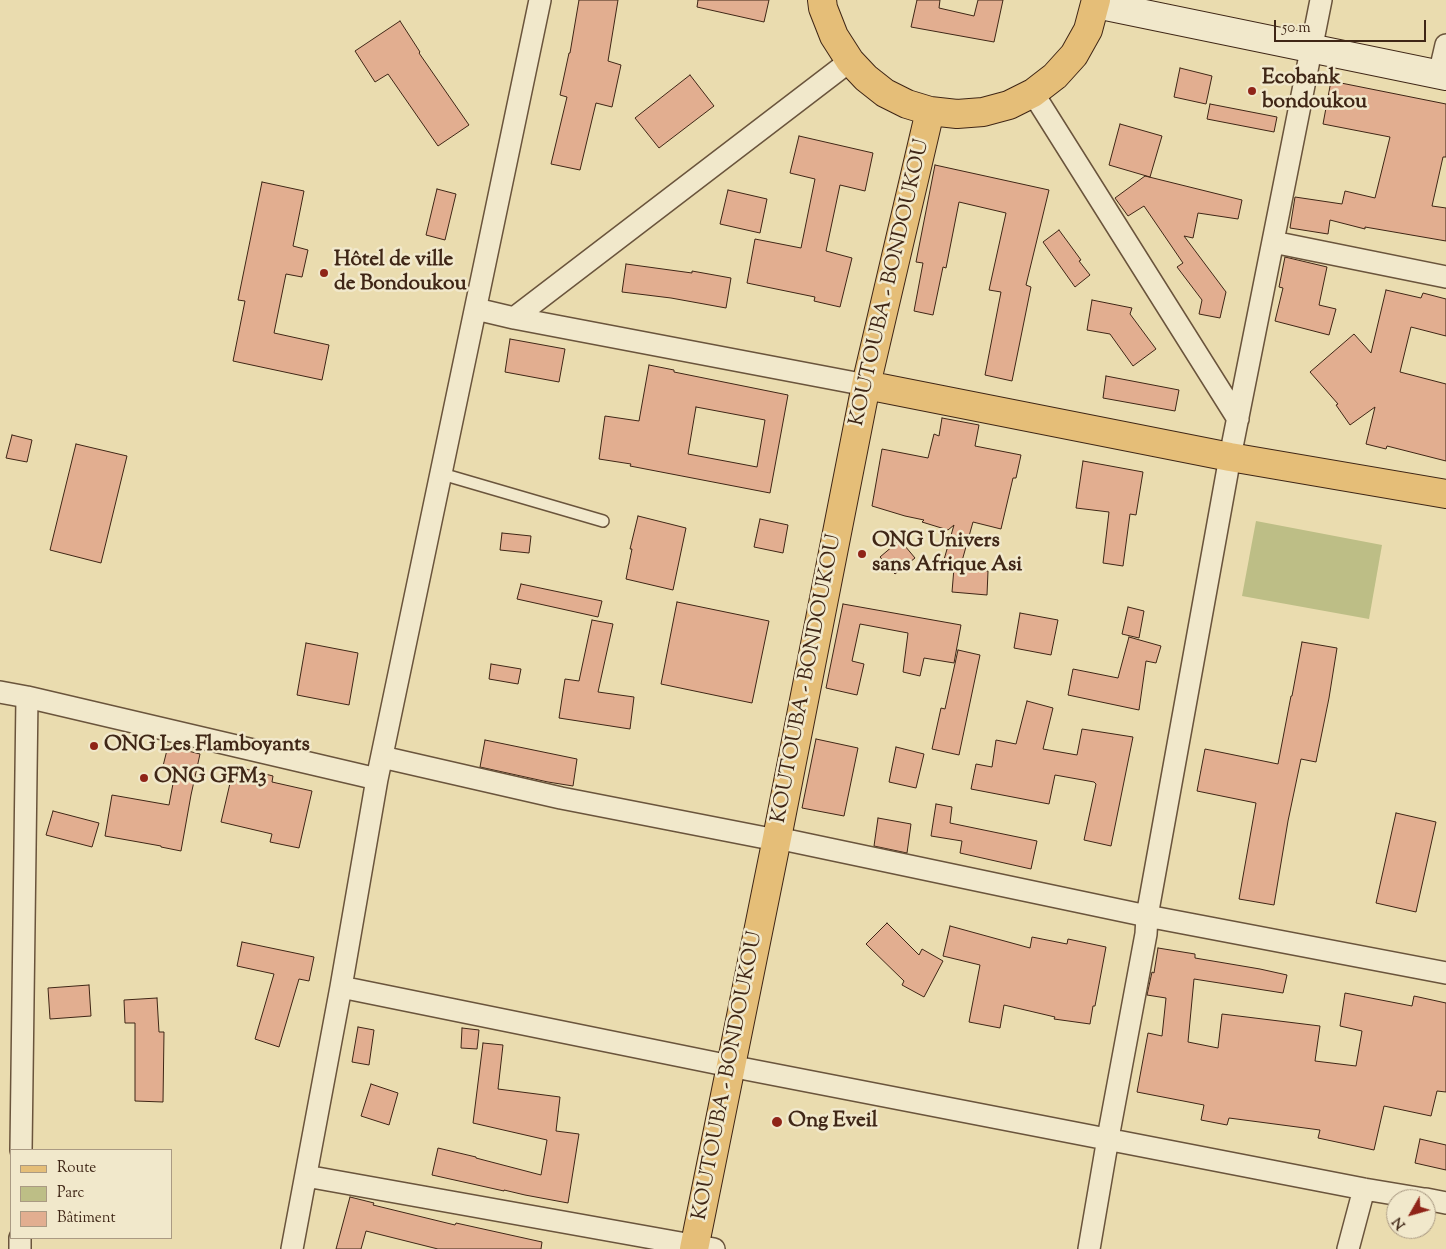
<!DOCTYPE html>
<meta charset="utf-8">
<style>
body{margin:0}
#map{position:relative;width:1446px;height:1249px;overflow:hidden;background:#eadcaf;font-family:"Sorts Mill Goudy",serif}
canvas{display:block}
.legend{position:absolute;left:10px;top:1149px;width:162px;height:90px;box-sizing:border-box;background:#f1e8cb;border:1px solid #aa9a83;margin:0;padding:6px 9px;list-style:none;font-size:15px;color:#3f2616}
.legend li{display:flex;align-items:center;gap:10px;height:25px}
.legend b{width:25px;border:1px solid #aa9a83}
.north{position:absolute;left:1386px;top:1189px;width:50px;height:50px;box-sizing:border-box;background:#f1e8cb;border:1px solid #aa9a83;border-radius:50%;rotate:232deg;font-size:14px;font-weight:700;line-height:20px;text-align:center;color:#3f2616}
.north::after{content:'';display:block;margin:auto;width:18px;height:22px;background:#8f2418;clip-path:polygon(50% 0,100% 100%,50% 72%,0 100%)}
.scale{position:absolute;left:1274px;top:20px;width:152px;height:22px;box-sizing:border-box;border:2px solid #3f2616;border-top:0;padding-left:6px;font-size:15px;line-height:18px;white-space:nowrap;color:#3f2616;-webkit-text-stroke:4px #f1e8cb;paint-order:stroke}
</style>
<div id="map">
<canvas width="1446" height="1249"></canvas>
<ul class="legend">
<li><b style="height:6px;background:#e5be78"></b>Route</li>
<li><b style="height:14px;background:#bdbe86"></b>Parc</li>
<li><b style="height:14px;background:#e2ae90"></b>Bâtiment</li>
</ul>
<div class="north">N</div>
<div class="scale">50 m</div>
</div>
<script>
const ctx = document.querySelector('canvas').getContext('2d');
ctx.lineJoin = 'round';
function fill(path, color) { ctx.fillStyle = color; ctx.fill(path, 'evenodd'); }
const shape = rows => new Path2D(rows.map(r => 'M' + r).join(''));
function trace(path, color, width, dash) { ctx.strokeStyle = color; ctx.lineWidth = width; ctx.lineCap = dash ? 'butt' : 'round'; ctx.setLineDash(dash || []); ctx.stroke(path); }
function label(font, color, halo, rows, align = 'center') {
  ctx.font = font + ' "Sorts Mill Goudy",serif'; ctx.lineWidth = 5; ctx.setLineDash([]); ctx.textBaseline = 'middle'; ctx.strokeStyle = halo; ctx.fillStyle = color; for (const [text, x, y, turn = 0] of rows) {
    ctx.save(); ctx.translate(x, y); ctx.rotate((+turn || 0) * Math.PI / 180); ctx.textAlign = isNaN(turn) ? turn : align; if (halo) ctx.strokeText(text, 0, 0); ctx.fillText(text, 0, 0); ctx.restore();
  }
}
const green = shape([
 [1256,521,1382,545,1369,619,1242,596]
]);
const building = shape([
 [579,0,618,0,608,61,621,65,612,107,596,103,580,170,551,164,567,97,560,95,569,53,570,53,579,0],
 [698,0,769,0,764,22,697,7,698,0],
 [917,0,940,0,939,8,974,16,978,0,1003,0,994,42,911,27,917,0],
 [400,21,420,52,419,53,469,125,438,146,388,74,375,82,355,51,400,21],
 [1180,68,1212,76,1206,104,1174,97,1180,68],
 [690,75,714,106,659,148,635,118,690,75],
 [1331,81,1446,104,1446,157,1443,157,1432,206,1446,208,1446,241,1365,227,1365,229,1330,220,1328,234,1290,228,1295,197,1342,204,1345,191,1375,198,1390,137,1323,124,1331,81],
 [1210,104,1277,117,1274,132,1207,119,1210,104],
 [1120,124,1162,136,1150,177,1109,165,1120,124],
 [799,136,873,153,865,191,840,185,826,251,852,258,840,307,814,301,815,297,747,283,755,239,801,248,815,179,790,173,799,136],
 [935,165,1049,190,1026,285,1031,287,1012,381,985,375,1001,292,989,290,1006,213,959,202,946,268,943,267,933,315,914,311,923,263,916,262,935,165],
 [1145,176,1242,200,1238,219,1198,213,1193,238,1184,236,1226,292,1220,318,1199,314,1202,300,1177,267,1183,263,1144,206,1128,216,1115,198,1145,176],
 [262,182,304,191,293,246,308,250,302,277,286,274,274,333,329,345,322,380,233,361,245,301,238,300,262,182],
 [437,189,456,194,445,240,426,235,437,189],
 [728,190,767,199,760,233,720,224,728,190],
 [1059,230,1081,260,1079,261,1090,275,1075,287,1043,242,1059,230],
 [1285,257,1327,267,1319,305,1336,309,1329,335,1275,321,1283,288,1279,287,1285,257],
 [626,264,692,273,692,271,731,278,726,308,671,298,622,292,626,264],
 [1386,290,1421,298,1423,293,1446,299,1446,336,1411,327,1400,372,1446,384,1446,461,1387,446,1386,449,1366,444,1375,407,1350,425,1336,405,1338,404,1310,372,1354,334,1371,353,1386,290],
 [1092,300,1132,308,1130,314,1156,349,1133,366,1110,334,1087,330,1092,300],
 [510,339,565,349,559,382,505,372,510,339],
 [649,365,674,370,674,372,788,395,770,493,630,466,631,464,599,459,605,416,639,421,649,365],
 [696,407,765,420,757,467,688,454,696,407],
 [1106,376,1179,390,1175,411,1103,398,1106,376],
 [942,418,979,425,975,446,1021,455,1016,478,1013,478,1001,529,973,522,960,568,943,563,954,525,948,530,922,522,924,520,905,516,872,506,882,449,928,458,934,434,939,436,942,418],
 [12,435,32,440,27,462,6,458,12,435],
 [76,444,127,456,101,563,50,550,76,444],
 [1083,461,1143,472,1136,515,1130,514,1123,566,1103,563,1109,512,1076,508,1083,461],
 [638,516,686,528,673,590,626,579,632,549,630,549,638,516],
 [760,519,788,525,783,553,754,547,760,519],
 [502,533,531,536,529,553,500,550,502,533],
 [900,540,915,558,895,574,880,557,900,540],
 [954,568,988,571,987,595,952,592,954,568],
 [521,584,602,601,598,617,517,599,521,584],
 [677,602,769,621,752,703,661,684,677,602],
 [843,604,961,625,954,663,924,658,920,676,903,672,908,633,860,624,852,661,864,664,857,695,826,688,843,604],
 [1128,607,1144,611,1139,638,1122,634,1128,607],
 [1020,613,1058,620,1051,655,1014,648,1020,613],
 [592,620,613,624,598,692,634,697,630,729,559,718,565,679,579,681,592,620],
 [1129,637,1161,646,1156,663,1146,661,1139,710,1068,695,1073,669,1118,678,1129,637],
 [1302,642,1337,648,1329,698,1316,762,1301,759,1288,821,1274,905,1239,899,1256,803,1197,791,1205,749,1278,764,1291,696,1292,696,1302,642],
 [306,643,358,653,349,705,297,695,306,643],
 [958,650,980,655,959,755,932,749,941,708,945,709,958,650],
 [491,664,521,669,518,684,489,679,491,664],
 [1027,701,1053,708,1043,749,1077,755,1082,729,1133,737,1111,846,1084,840,1096,784,1094,782,1055,775,1049,804,971,789,976,764,992,767,996,740,1016,744,1027,701],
 [816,739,858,748,844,816,802,808,816,739],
 [485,740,577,759,573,786,548,782,480,767,485,740],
 [168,746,200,754,191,795,181,851,161,847,161,846,105,836,112,795,169,805,175,773,162,770,168,746],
 [896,747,924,754,916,788,889,782,896,747],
 [234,766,273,776,272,782,312,791,299,848,270,842,272,834,221,822,234,766],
 [936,804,952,807,950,823,1037,841,1031,869,960,853,962,841,931,836,936,804],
 [53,811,99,823,92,847,46,835,53,811],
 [1396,813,1436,822,1416,912,1376,903,1396,813],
 [878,818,911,824,907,853,874,846,878,818],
 [887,923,919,955,922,949,943,961,924,997,902,985,904,981,866,944,887,923],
 [950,926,1030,948,1032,937,1067,944,1068,939,1106,947,1095,1006,1093,1006,1090,1024,1054,1019,1055,1017,1004,1005,1000,1028,969,1022,980,965,943,956,950,926],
 [242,942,314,957,309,981,299,979,279,1047,255,1039,274,974,237,966,242,942],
 [1158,948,1195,954,1195,958,1260,969,1287,975,1283,993,1194,979,1188,1042,1218,1048,1222,1014,1320,1026,1315,1061,1356,1066,1362,1031,1340,1026,1345,993,1412,1006,1414,996,1446,1003,1446,1092,1437,1091,1431,1116,1384,1106,1374,1150,1318,1138,1320,1130,1229,1118,1227,1125,1201,1120,1204,1105,1137,1092,1148,1033,1162,1036,1166,998,1147,995,1152,972,1154,973,1158,948],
 [89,985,91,1016,50,1019,48,988,89,985],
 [157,998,159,1032,164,1032,163,1102,135,1101,135,1023,125,1023,124,1000,157,998],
 [358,1027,374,1030,369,1065,352,1062,358,1027],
 [462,1028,479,1030,477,1049,461,1048,462,1028],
 [483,1043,503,1045,498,1089,560,1097,556,1131,579,1134,568,1203,525,1195,504,1190,504,1191,432,1175,438,1148,476,1157,476,1158,541,1175,547,1140,473,1123,483,1043],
 [371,1084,398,1093,389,1125,361,1116,371,1084],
 [1420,1139,1446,1145,1446,1170,1415,1163,1420,1139],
 [350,1197,374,1203,373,1205,455,1225,456,1223,542,1242,541,1249,438,1249,366,1231,361,1249,336,1249,350,1197]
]);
const lane = shape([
 [442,474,603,521]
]);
const street = shape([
 [1439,75,1446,45],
 [1033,93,1238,419],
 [1273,242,1446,277],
 [476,309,514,318,866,385],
 [514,318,850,61],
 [0,692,27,697,377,779],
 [382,757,561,798,776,840],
 [777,838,1147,916,1446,973],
 [341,987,730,1066,1364,1189,1424,1199],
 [21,1150,27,697],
 [306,1176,714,1249],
 [1426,1199,1446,1203],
 [20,1249,20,1238],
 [292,1249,341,987,377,779,540,0],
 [1089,1249,1108,1138,1146,934,1147,916,1230,457,1321,0],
 [1348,1249,1364,1189]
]);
const secondary = shape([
 [1096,4,1446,76]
]);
const primary = shape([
 [822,0,823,8,834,36,850,61,866,78,885,93,907,104,930,111,957,114,983,112,1009,105,1033,93,1055,76,1074,55,1088,30,1096,0],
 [866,385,1230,457,1446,494],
 [694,1249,777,838,866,385,930,111]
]);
const markers = [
 [1252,91,5,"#8f2418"],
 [324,273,5,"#8f2418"],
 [862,554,5,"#8f2418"],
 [94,746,5,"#8f2418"],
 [144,778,5,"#8f2418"],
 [777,1122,6,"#8f2418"]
];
const poiNames = [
 ["Ecobank",1262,79],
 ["bondoukou",1262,103],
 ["Hôtel de ville",334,261],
 ["de Bondoukou",334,285],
 ["ONG Univers",872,542],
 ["sans Afrique Asi",872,566],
 ["ONG Les Flamboyants",104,746],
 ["ONG GFM3",154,778],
 ["Ong Eveil",788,1122]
];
const streetNames = [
 ["KOUTOUBA - BONDOUKOU",891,283,-77],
 ["KOUTOUBA - BONDOUKOU",808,679,-79],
 ["KOUTOUBA - BONDOUKOU",729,1076,-79]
];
fill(green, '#bdbe86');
fill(building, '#e2ae90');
trace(building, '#3f2616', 1);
trace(lane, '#6a543c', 14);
trace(street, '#6a543c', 24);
trace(secondary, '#3f2616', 30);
trace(primary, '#3f2616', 30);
trace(lane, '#f1e8cb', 11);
trace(street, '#f1e8cb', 21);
trace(secondary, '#f1e8cb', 28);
trace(primary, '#e5be78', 28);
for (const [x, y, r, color] of markers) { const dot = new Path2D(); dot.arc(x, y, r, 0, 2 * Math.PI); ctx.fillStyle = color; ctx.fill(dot); trace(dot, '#f1e8cb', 2); }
label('bold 21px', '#3f2616', '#f1e8cb', poiNames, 'left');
label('21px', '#3f2616', '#f1e8cb', streetNames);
</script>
